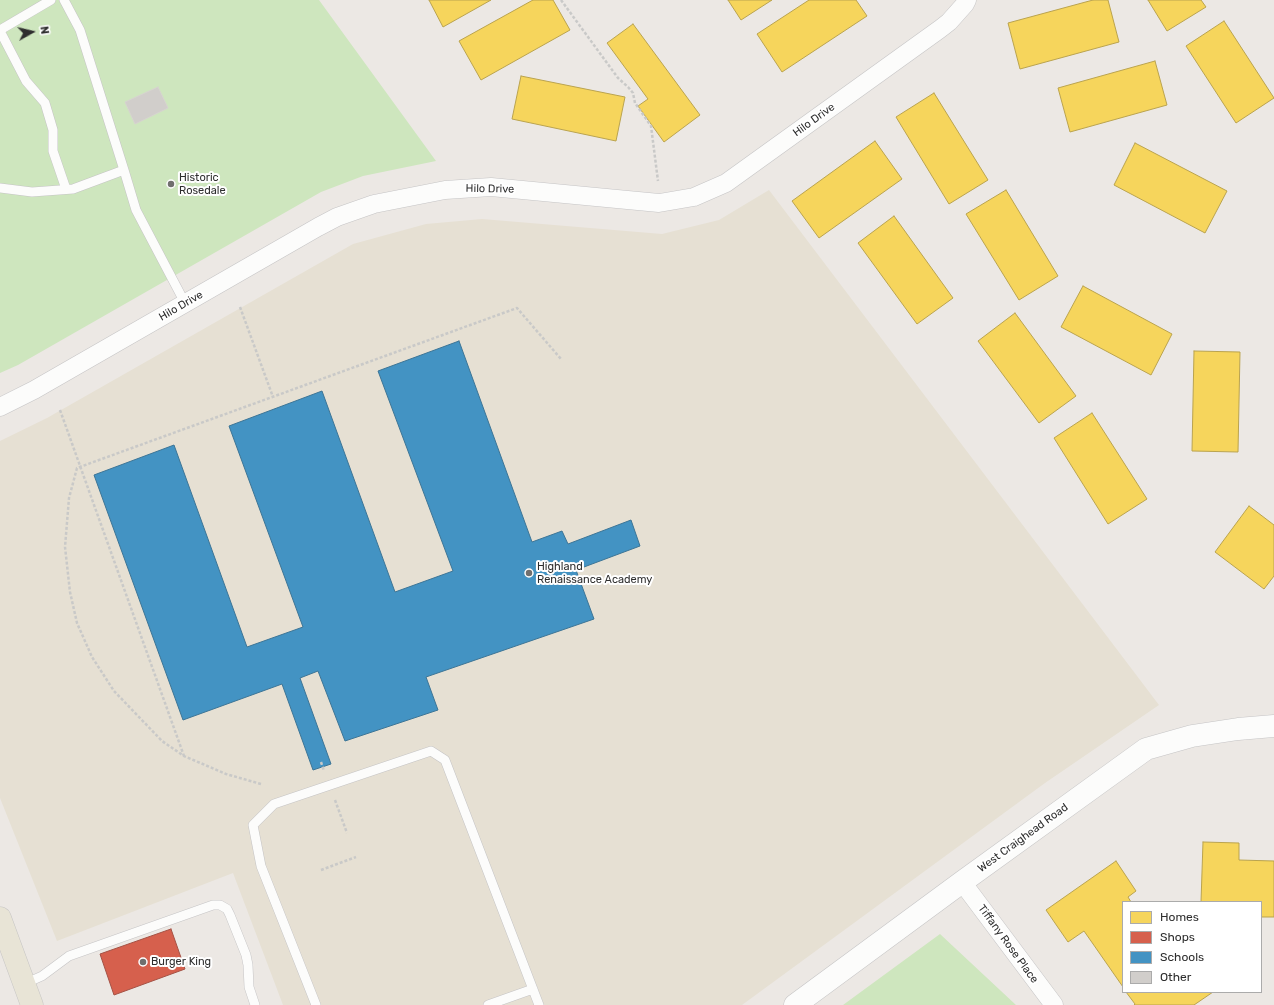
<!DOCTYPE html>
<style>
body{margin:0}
#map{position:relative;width:1274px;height:1005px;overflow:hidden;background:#ece8e4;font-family:Rubik,sans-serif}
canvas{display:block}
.legend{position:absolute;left:1122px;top:901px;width:140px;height:92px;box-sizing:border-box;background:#fff;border:1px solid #ababab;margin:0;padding:5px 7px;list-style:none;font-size:12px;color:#2e2e2e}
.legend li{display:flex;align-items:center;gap:8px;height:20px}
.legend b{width:20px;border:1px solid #ababab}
.north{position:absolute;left:12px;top:12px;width:40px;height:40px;-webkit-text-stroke:3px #fff;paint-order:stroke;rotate:82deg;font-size:11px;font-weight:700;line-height:16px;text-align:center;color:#2e2e2e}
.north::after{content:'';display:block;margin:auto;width:14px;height:18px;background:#2e2e2e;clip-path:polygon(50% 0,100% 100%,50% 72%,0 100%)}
</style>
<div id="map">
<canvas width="1274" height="1005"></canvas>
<ul class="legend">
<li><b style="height:11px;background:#f6d55c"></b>Homes</li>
<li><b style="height:11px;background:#d6604d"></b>Shops</li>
<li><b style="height:11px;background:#4393c3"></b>Schools</li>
<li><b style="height:11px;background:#d1cecb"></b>Other</li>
</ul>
<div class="north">N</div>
</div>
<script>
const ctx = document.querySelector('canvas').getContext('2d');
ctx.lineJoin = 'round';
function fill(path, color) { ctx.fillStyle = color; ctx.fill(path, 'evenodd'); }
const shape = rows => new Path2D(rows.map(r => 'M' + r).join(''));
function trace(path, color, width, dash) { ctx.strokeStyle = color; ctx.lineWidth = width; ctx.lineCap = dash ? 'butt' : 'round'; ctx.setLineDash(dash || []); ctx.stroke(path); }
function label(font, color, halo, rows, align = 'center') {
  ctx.font = font + ' Rubik,sans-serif'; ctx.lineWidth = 4; ctx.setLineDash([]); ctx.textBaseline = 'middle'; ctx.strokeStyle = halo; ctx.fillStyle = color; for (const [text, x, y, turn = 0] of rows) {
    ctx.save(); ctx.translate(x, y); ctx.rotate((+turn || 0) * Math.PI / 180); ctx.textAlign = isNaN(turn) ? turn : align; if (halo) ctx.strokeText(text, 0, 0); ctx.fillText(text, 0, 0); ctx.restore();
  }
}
const education = shape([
 [769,190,1159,705,1045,783,742,1005,283,1005,233,873,57,941,0,798,0,441,47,418,353,244,426,224,482,219,662,234,719,220]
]);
const green = shape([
 [0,0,319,0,436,161,363,176,321,192,18,365,0,373],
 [940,934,1016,1005,843,1005]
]);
const homes = shape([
 [429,0,491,0,443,27,429,0],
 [533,0,553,0,570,30,481,80,459,41,533,0],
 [728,0,772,0,741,20,728,0],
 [809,0,856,0,867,16,782,72,757,34,809,0],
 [1093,0,1108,0,1119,42,1020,69,1008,23,1093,0],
 [1148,0,1201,0,1206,7,1167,31,1148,0],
 [1224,21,1274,98,1236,123,1186,46,1224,21],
 [633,24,700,115,664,142,638,106,648,99,607,43,633,24],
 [1155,61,1167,105,1070,132,1058,88,1155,61],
 [521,76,625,97,616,141,512,119,521,76],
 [934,93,988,180,949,204,896,117,934,93],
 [875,141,902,179,819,238,792,201,875,141],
 [1135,143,1227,191,1205,233,1114,185,1135,143],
 [1006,190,1058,276,1019,300,966,214,1006,190],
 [894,216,953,298,917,324,858,243,894,216],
 [1083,286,1172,334,1151,375,1061,327,1083,286],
 [1015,313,1076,396,1039,423,978,341,1015,313],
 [1194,351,1240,352,1238,452,1192,451,1194,351],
 [1092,413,1147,499,1108,524,1054,438,1092,413],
 [1249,506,1274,525,1274,576,1264,589,1215,552,1249,506],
 [1203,842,1239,843,1239,860,1274,861,1274,917,1261,917,1261,902,1201,902,1203,842],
 [1116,861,1136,891,1128,897,1131,902,1123,902,1123,987,1084,931,1068,942,1046,910,1116,861],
 [1126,992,1213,992,1194,1005,1134,1005,1135,1004,1126,992]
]);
const shops = shape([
 [171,929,185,969,114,995,100,954,171,929]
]);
const schools = shape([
 [459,341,532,542,562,531,568,544,631,520,640,546,576,570,594,619,426,677,438,710,345,741,318,671,300,678,331,764,313,770,282,684,183,720,94,475,174,445,247,647,303,627,229,426,322,391,395,592,453,571,378,371,459,341]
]);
const building = shape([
 [158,87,168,108,135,124,125,102,158,87]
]);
const path = shape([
 [561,0,618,78,628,87,633,93,635,103,651,126,658,181],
 [240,307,273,397],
 [60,410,184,756],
 [321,762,324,771],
 [261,784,226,774,184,756,162,741,114,691,92,657,77,623,70,592,65,547,69,498,77,468,517,308,561,359],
 [335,800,347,833],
 [321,870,356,857]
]);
const lane = shape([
 [64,0,80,30,124,170],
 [0,30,51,0],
 [0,31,26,81,45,103,53,130,53,151,66,189],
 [0,188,32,192,73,189,124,170,136,210,185,303],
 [24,984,42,976,69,956,213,905,220,905,227,909,230,915,246,955,248,965,249,987,255,1005],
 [316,1005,261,866,253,825,274,804,431,751,445,760,539,1005],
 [488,1005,533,989]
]);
const street = shape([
 [0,407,34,390,318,227,337,217,374,204,445,190,491,187,659,203,694,197,726,183,940,29,949,22,965,4,967,0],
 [962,882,1054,1005]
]);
const secondary = shape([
 [795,1005,962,882,1146,749,1192,736,1238,729,1274,726]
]);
const primary = shape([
 [0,918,32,1005]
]);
const markers = [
 [171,184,4,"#706f6e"],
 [529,573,4,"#706f6e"],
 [143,962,4,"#706f6e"]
];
const streetNames = [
 ["Hilo Drive",814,120,-36],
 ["Hilo Drive",490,189,1],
 ["Hilo Drive",181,306,-30],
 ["West Craighead Road",1023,838,-36],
 ["Tiffany Rose Place",1008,944,54]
];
const poiNames = [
 ["Historic",179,178],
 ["Rosedale",179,191],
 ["Highland",537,567],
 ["Renaissance Academy",537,580],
 ["Burger King",151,962]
];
fill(education, '#e6e0d3');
fill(green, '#cee6be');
fill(homes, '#f6d55c');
trace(homes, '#baa34e', 1);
fill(shops, '#d6604d');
trace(shops, '#a45144', 1);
fill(schools, '#4393c3');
trace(schools, '#3d7596', 1);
fill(building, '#d1cecb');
trace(building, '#d7d4d0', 1);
trace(lane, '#c5c4c5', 10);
trace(street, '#c5c4c5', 19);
trace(secondary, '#c5c4c5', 23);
trace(primary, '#c6c5c4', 23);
trace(path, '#c9c9c8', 2.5, [3, 2]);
trace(lane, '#fcfcfb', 9);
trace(street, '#fcfcfb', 18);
trace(secondary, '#fcfcfb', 22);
trace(primary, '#e8e4d6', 22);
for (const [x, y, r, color] of markers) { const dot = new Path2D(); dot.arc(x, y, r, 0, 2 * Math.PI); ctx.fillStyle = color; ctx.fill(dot); trace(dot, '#fff', 1.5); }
label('11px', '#2e2e2e', '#fff', streetNames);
label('11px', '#2e2e2e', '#fff', poiNames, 'left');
</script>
